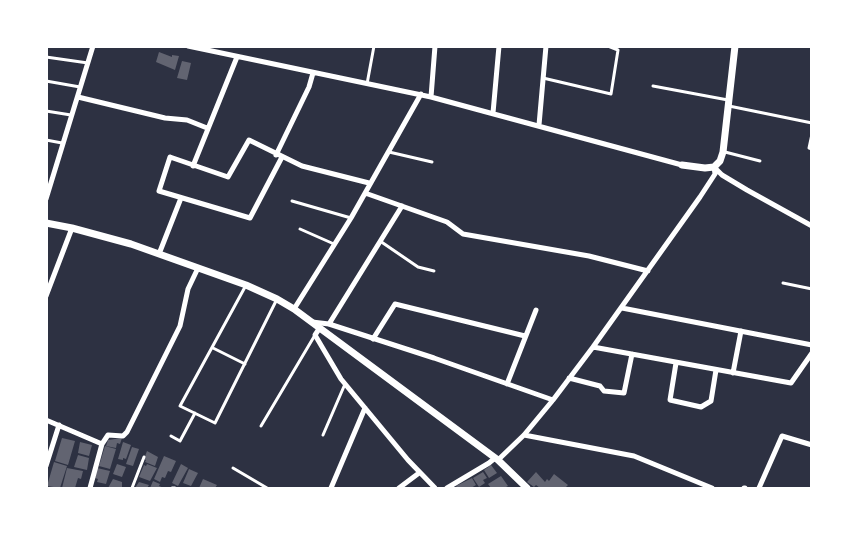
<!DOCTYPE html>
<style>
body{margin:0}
#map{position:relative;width:858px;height:535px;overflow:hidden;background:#2d3142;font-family:Cabin,sans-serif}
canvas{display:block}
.frame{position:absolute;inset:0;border:48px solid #fff;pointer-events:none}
</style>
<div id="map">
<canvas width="858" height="535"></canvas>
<div class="frame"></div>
</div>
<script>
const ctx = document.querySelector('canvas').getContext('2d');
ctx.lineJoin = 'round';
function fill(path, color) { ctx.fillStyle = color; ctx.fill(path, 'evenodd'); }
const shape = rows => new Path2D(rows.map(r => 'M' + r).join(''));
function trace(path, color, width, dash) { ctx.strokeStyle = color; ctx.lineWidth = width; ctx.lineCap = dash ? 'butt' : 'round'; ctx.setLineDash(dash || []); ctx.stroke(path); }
const building = shape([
 [159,52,172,57,172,55,179,56,175,70,156,62],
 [182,61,191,63,187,80,177,78],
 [62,438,75,441,68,465,55,461],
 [122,438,120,444,117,443,116,448,106,446,108,440],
 [80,442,92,445,89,456,78,453],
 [123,442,131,445,126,459,123,458,123,460,118,459],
 [105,446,116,449,110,469,99,466],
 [132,447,139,449,133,466,126,464],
 [147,451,158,457,155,466,145,462,146,460,144,459],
 [78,455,89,458,87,470,74,467],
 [164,456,176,461,171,472,168,471,165,478,162,477,160,482,154,479],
 [54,462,67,466,60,488,47,486],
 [117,464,126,467,122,477,113,474],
 [147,464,157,468,150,481,139,477,144,465,146,466],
 [181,464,188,468,178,486,172,483],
 [491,465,497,473,489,478,484,470],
 [67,468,83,471,81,479,78,478,75,488,62,488],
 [97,468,110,471,106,484,97,482,98,479,95,478],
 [189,469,198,473,191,486,183,483],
 [483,472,487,478,483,480,485,483,479,487,473,478],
 [536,472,545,482,547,479,549,481,554,474,568,485,565,488,540,488,536,485,534,487,527,482],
 [501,476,508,486,504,488,491,488,488,484],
 [472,478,476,485,471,488,458,488,456,486],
 [113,479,122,482,122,488,108,488],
 [203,479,217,485,215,488,199,488],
 [153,481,160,484,159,486,164,488,150,488],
 [139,482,149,485,147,488,135,488]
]);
const service = shape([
 [46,57,88,63],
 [543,78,611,94,618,50,608,46],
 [46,81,80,87],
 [367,84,374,46],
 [653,86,728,100],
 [729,106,812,123],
 [46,111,71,115],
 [812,134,809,148,812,149],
 [46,140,62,143],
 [389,152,432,162],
 [725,152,760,161],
 [292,201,351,218],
 [300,229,334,244],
 [380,241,418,267,434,271],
 [783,283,812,289],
 [245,287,180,406,215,423,276,301],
 [213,348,245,364],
 [261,426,315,335],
 [323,435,345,384],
 [171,436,180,441,195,413],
 [233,468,267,488],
 [132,488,144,457],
 [172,488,175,488]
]);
const minor = shape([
 [188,46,431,97,682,165],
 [78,97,165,118,187,120,207,128],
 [431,97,435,46],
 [493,113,499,46],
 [539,125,546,46],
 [276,155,309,87,313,73],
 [282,157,250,218,159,191,170,157,228,177,249,140,302,166,369,183],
 [193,166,237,57],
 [714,167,722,175,747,190,812,226],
 [365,193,447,222,463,234,589,256,648,271],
 [46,199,93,46],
 [159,254,181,198],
 [46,296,72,228],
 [622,308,812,345],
 [294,309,351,218,421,94],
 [312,322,329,324,434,358,553,400],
 [329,324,402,206],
 [319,329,315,335,341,379,408,460,435,488],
 [373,339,395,304,525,336],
 [593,347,791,383,812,353],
 [676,363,670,400,701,407,711,401,716,370],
 [733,373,741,331],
 [569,378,600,386,604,391,624,393,632,354],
 [507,384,536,310],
 [46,420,102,444],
 [524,435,634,456,712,488],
 [498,460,524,435,553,400,593,347,700,197,715,174,714,167],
 [46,466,59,425],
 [90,488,102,444,108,435,123,436,127,432,180,326,188,289,198,268],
 [331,488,365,408],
 [399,488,419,473],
 [447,488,489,463,495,458],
 [744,488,745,488],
 [759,488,782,436,812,445]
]);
const tertiary = shape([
 [682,165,705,168,714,167,720,161,723,152,735,46],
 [46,223,72,228,131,244,246,285,277,299,294,309,498,460,527,488]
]);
fill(building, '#626471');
trace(service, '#fff', 3);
trace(minor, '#fff', 5);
trace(tertiary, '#fff', 7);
</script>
